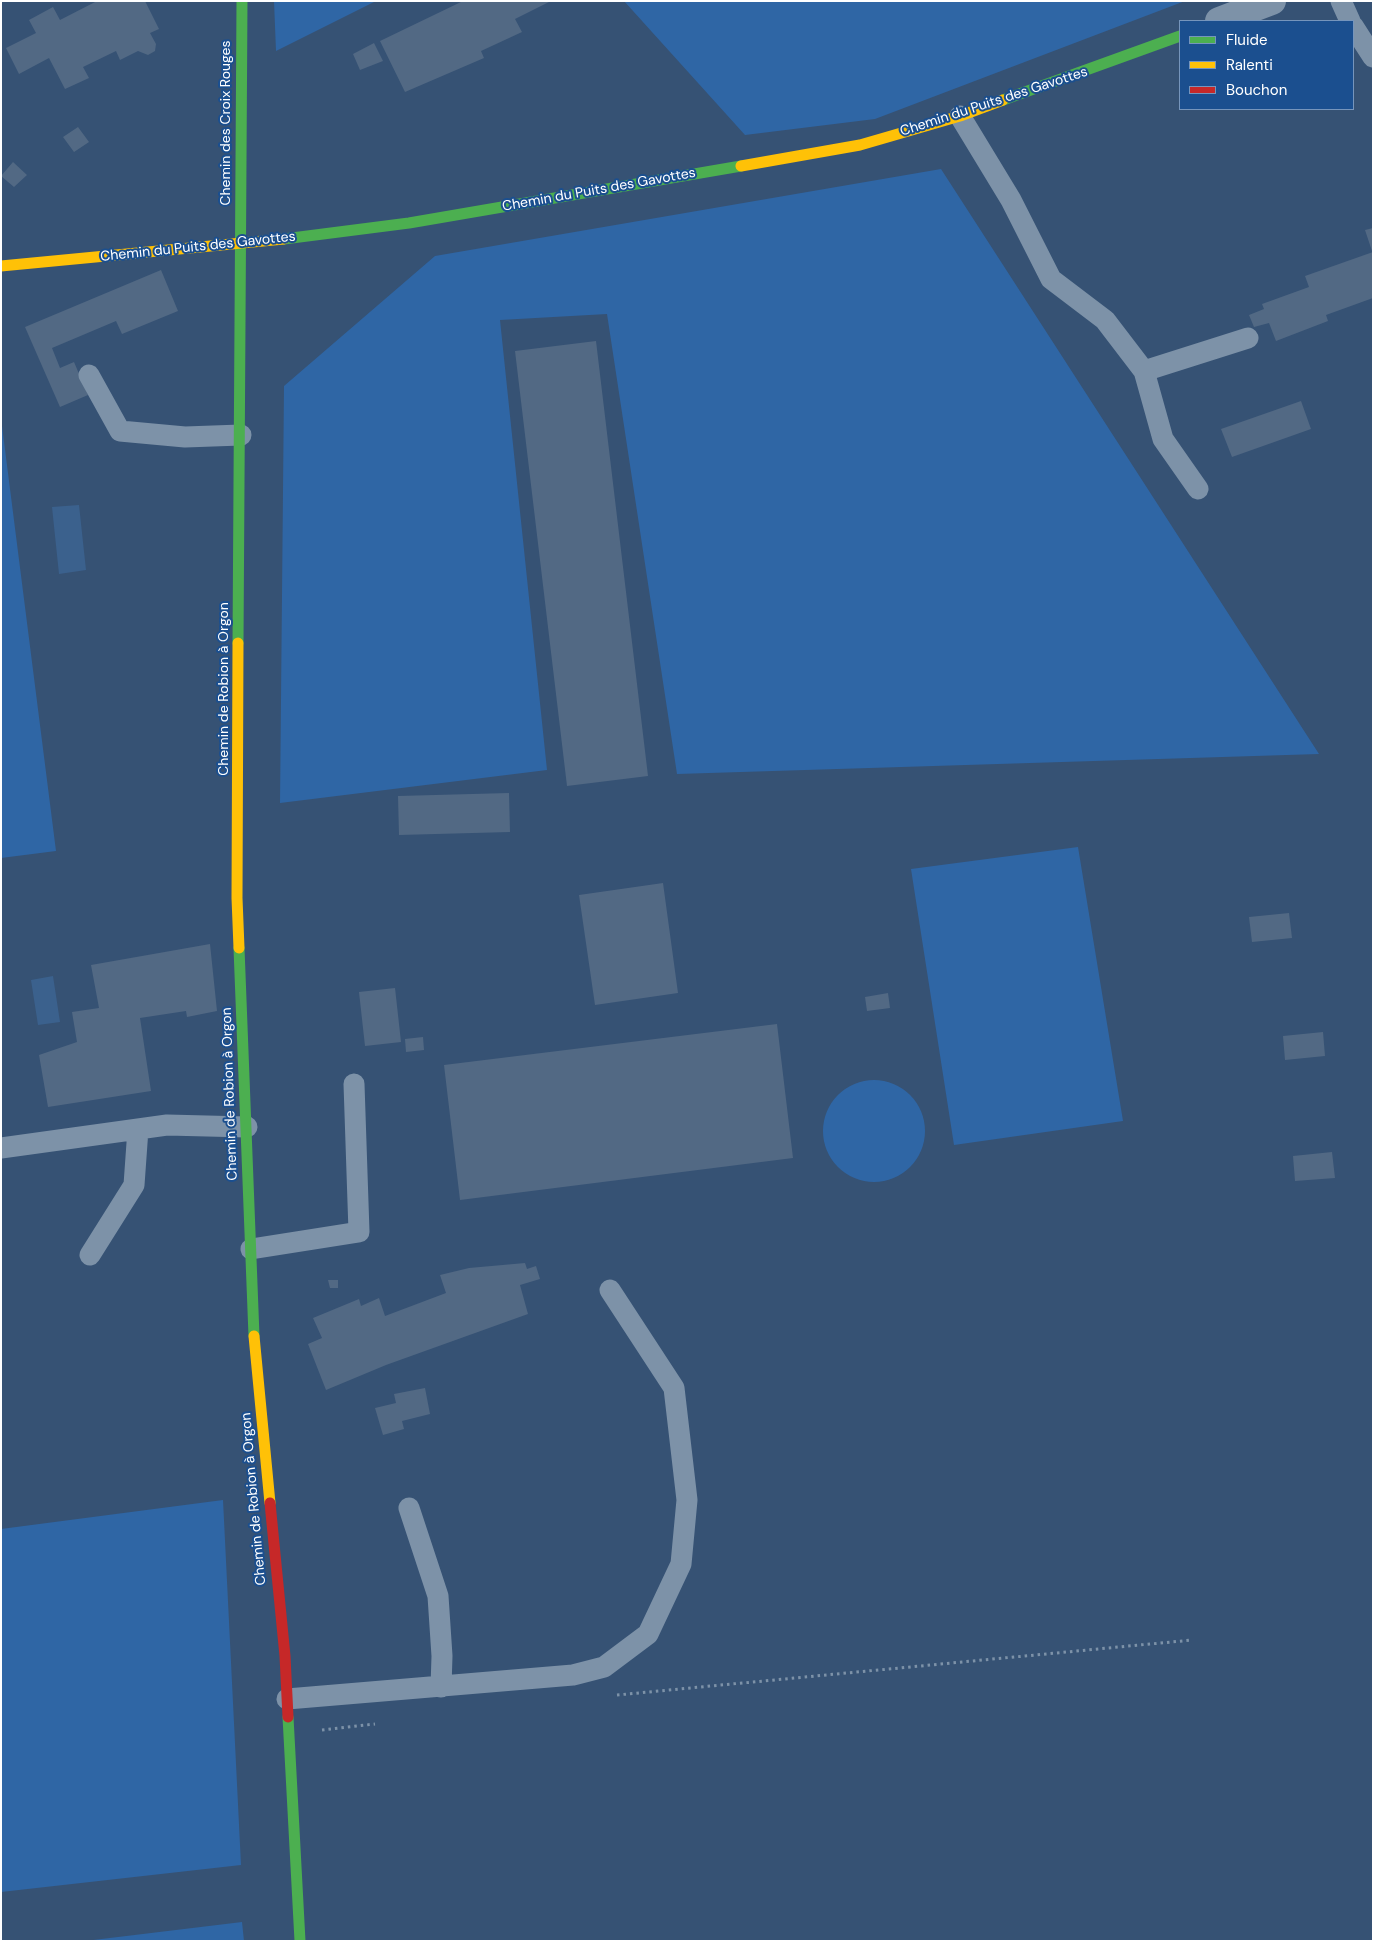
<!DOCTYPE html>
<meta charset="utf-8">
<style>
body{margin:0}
#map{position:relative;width:1374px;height:1942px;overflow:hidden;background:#365274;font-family:"DM Sans",sans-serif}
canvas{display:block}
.frame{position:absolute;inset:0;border:2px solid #fff;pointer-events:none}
.legend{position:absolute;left:1179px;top:20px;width:175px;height:90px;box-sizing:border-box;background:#1b4f8f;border:1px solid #7695bc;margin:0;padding:6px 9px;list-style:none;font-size:15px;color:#fff}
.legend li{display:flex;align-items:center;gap:10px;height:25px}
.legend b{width:25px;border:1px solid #7695bc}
</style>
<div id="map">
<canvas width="1374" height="1942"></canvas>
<div class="frame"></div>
<ul class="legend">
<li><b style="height:6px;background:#4caf50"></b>Fluide</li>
<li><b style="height:6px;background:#ffc107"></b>Ralenti</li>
<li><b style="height:6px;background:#c62828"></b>Bouchon</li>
</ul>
</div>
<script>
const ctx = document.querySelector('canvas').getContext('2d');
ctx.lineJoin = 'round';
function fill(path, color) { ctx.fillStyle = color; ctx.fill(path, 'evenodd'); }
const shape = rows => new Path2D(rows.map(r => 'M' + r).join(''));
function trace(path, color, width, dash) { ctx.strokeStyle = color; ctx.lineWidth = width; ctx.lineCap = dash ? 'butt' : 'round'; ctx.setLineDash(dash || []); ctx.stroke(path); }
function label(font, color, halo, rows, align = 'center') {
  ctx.font = font + ' "DM Sans",sans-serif'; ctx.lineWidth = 4; ctx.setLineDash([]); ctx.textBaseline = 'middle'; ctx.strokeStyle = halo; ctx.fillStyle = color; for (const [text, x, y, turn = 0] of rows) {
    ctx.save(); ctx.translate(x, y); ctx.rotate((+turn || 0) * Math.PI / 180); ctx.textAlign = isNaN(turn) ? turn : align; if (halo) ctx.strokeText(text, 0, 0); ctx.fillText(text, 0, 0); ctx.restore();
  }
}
const green = shape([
 [274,1,376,1,276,51],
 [624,1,1185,1,875,119,745,135],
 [941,169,1319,754,677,774,607,314,500,320,547,770,280,803,284,386,435,256],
 [1,418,56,851,1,858],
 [1078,847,1123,1121,954,1145,911,869],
 '823 1131a51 51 0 1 1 102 0a51 51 0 1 1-102 0Z',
 [223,1500,241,1865,1,1892,1,1529],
 [242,1922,244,1941,85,1941]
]);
const water = shape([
 [79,505,86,570,59,574,52,507],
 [53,976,60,1022,38,1025,31,980]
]);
const building = shape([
 [97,1,145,1,159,29,150,33,156,44,155,51,148,55,138,51,120,60,116,51,83,67,89,78,65,89,49,58,19,74,6,48,36,33,29,20,53,7,60,20],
 [463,1,551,1,515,19,522,32,481,51,484,58,405,92,380,41],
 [374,43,383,61,360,70,353,54],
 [78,127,89,142,74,152,63,137],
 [13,162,27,175,14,187,1,176],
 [1373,228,1373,251,1372,251,1365,230],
 [1373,252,1373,298,1326,315,1328,321,1276,341,1269,323,1254,327,1249,315,1264,309,1262,304,1309,287,1305,276],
 [161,270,178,311,122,334,116,321,52,348,60,368,74,362,88,395,60,407,25,327],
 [596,341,648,776,567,786,515,351],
 [1301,401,1311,429,1232,457,1221,429],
 [509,793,510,832,399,835,398,796],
 [663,883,678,993,595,1005,579,895],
 [1289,913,1292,938,1252,942,1249,917],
 [210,944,217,1011,187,1017,186,1011,140,1018,151,1091,48,1107,39,1055,77,1042,72,1012,99,1008,91,965],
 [395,988,401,1042,365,1046,359,992],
 [888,993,890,1008,867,1011,865,997],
 [777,1024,793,1158,460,1200,444,1065],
 [1323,1032,1325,1056,1285,1060,1283,1036],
 [423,1037,424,1050,406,1052,405,1039],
 [1332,1152,1335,1178,1295,1181,1293,1156],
 [525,1263,527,1269,536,1266,540,1279,520,1285,528,1314,386,1365,326,1390,308,1344,322,1338,313,1318,359,1299,361,1306,379,1298,385,1316,446,1293,440,1275,469,1268],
 [328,1280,338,1280,338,1288,330,1288],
 [425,1388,430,1414,402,1421,404,1429,383,1435,375,1408,396,1403,394,1394]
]);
const path = shape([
 [617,1695,1192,1640],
 [322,1730,375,1724]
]);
const lane = shape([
 [1341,1,1350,21],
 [1353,26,1373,57],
 [960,116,1011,200,1051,279,1105,320,1144,371,1248,338],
 [1144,371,1163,439,1198,489],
 [89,375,120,431,185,437,241,435],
 [1,1148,167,1125,247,1127],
 [251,1249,359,1232,354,1084],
 [90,1255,134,1185,138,1129],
 [409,1508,438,1596,442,1656,441,1687],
 [287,1699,573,1675,604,1667,648,1634,681,1564,687,1500,674,1388,610,1290]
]);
const street = shape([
 [1219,21,1272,1]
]);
const fast = shape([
 [1003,100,1180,36],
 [284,239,409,223,741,166],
 [238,643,242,1],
 [239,948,254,1336],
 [288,1717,300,1941]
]);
const slow = shape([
 [741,166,860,145,960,116,1003,100],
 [1,266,284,239],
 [238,643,237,898,239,948],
 [254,1336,270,1503]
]);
const jam = shape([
 [270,1503,285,1656,288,1717]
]);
const streetNames = [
 ["Chemin du Puits des Gavottes",994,102,-18],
 ["Chemin des Croix Rouges",226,123,-90],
 ["Chemin du Puits des Gavottes",599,190,-10],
 ["Chemin du Puits des Gavottes",198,247,-6],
 ["Chemin de Robion à Orgon",224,689,-90],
 ["Chemin de Robion à Orgon",230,1094,-92],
 ["Chemin de Robion à Orgon",254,1499,-95]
];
fill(green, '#2f66a5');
fill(water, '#3b618d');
fill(building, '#526984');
trace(path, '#7d92a8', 3, [2.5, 4]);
trace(lane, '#7d92a8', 21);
trace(street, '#7d92a8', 28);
trace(fast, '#4caf50', 11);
trace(slow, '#ffc107', 11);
trace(jam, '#c62828', 11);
label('14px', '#fff', '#1b4f8f', streetNames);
</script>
